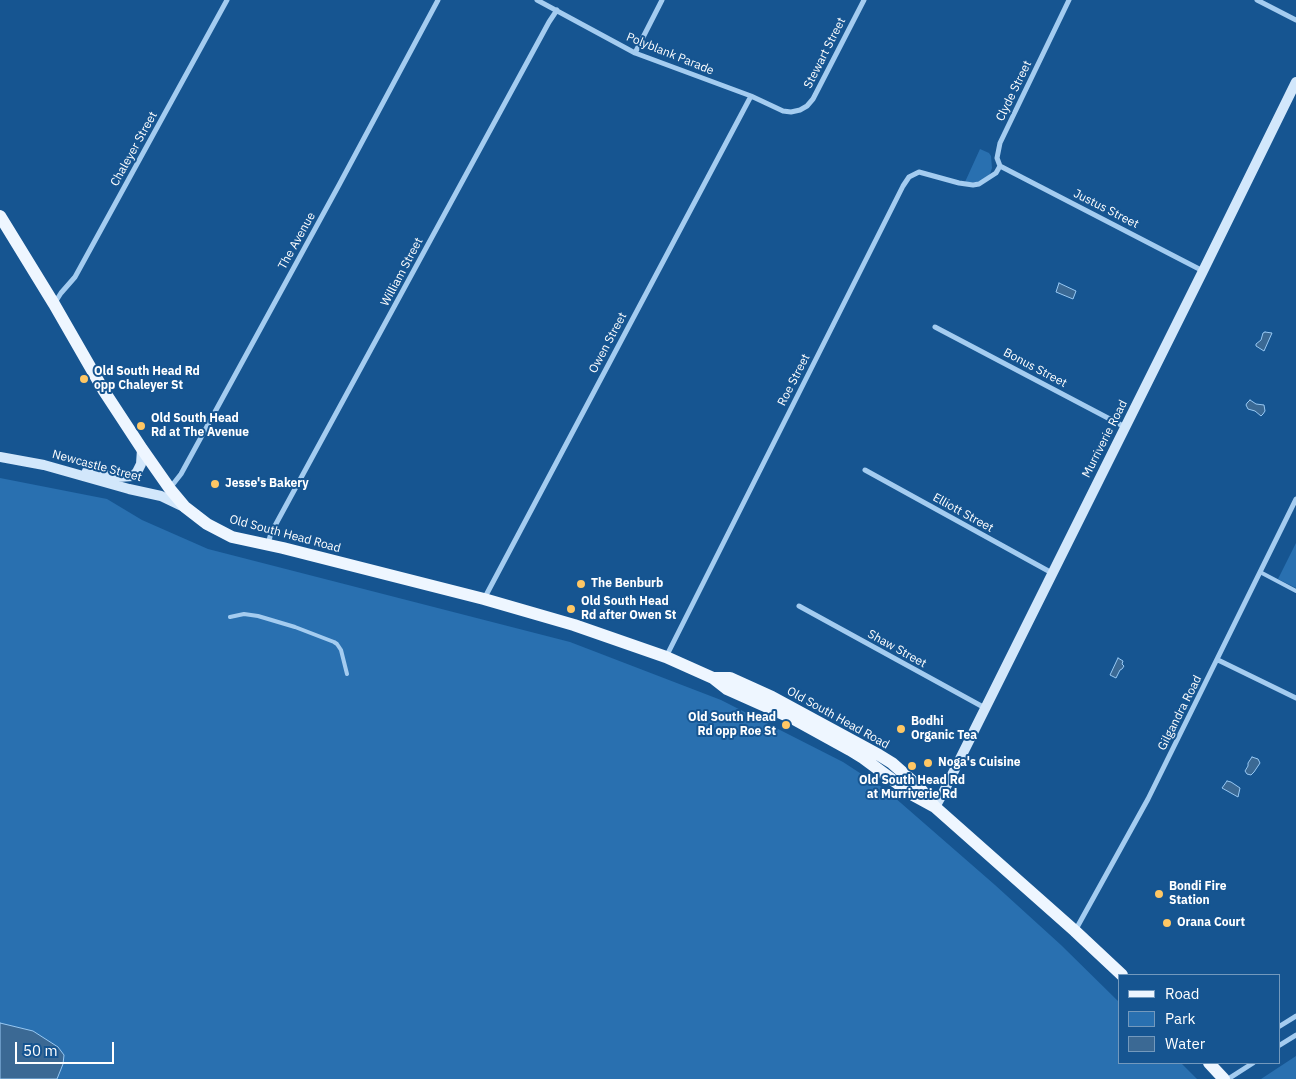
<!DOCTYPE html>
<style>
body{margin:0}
#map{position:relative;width:1296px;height:1079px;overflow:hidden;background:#165591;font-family:"IBM Plex Sans",sans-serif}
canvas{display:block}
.legend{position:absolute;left:1118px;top:974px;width:162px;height:90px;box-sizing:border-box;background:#165591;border:1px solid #7399bd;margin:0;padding:6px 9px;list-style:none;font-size:15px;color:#fff}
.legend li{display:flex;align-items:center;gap:10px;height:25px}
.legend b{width:25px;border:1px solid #7399bd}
.scale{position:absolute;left:15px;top:1042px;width:99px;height:22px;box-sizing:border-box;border:2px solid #fff;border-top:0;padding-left:6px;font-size:15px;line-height:18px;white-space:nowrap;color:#fff;-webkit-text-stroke:4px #165591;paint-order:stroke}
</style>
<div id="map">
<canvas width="1296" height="1079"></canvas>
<ul class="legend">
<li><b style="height:6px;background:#eef6ff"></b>Road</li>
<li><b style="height:14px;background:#2970b0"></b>Park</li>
<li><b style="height:14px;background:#3b6994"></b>Water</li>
</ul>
<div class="scale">50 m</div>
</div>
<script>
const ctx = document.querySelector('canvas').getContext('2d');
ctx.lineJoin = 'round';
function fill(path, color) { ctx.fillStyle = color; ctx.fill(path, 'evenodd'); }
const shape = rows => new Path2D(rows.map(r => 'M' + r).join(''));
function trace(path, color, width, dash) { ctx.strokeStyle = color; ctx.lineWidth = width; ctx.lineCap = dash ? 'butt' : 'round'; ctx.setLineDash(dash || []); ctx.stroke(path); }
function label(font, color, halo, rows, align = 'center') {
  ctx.font = font + ' "IBM Plex Sans",sans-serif'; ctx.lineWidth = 4; ctx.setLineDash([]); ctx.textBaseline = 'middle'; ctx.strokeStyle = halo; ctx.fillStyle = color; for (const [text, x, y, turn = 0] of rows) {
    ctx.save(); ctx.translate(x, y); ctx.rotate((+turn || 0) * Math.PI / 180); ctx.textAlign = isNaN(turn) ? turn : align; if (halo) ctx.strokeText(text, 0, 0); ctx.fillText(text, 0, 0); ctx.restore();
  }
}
const green = shape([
 [980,149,989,153,991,156,992,168,990,174,980,182,965,182],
 [0,478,107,499,142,520,208,549,570,642,721,700,843,762,886,790,995,885,1061,945,1120,1003,1120,1063,1181,1063,1197,1079,0,1079],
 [1296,543,1296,588,1278,579],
 [1296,1056,1296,1079,1261,1079]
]);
const water = shape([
 [1059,283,1076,291,1073,299,1056,292,1059,283],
 [1265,332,1272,333,1264,351,1256,346,1256,344,1261,340,1263,333,1265,332],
 [1250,400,1256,404,1264,405,1265,411,1263,414,1261,416,1255,411,1248,409,1246,405,1247,403,1250,400],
 [1118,658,1123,661,1122,664,1124,666,1122,669,1120,670,1116,678,1110,675,1118,658],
 [1252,757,1258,759,1260,763,1254,772,1251,775,1247,774,1245,771,1248,766,1248,763,1252,757],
 [1227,781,1231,782,1240,788,1238,797,1222,788,1227,781],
 [0,1023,33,1031,58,1047,64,1055,63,1064,57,1079,0,1079,0,1023]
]);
const lane = shape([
 [1260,572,1296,591],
 [230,617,244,614,258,616,295,627,334,642,337,644,341,650,347,674]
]);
const street = shape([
 [537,0,635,53,751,96,783,111,791,112,800,110,807,106,813,99,864,0],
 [1257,0,1296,20],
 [635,53,662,0],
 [1000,166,1203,271],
 [1000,166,997,158,1000,143,1069,0],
 [54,304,61,293,75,277,227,0],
 [935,327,1125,427],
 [865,470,1052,573],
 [170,488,181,474,339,185,438,0],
 [268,544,271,533,549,22,557,10],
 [484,599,751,96],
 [799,606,985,708],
 [666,657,903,186,909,177,919,172,959,183,973,185,979,184,996,173,1000,166],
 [1218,660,1296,698],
 [1075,931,1148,799,1296,499],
 [1280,1026,1296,1016],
 [1280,1045,1296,1035],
 [1228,1079,1253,1063]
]);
const secondary = shape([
 [0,457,44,465,129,489,161,496,184,507],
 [87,471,118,477,133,476,137,472,141,464,142,449],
 [935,807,944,791,1203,271,1296,82]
]);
const primary = shape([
 [0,216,54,304,104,391,142,449,170,489,185,507,207,524,232,537,283,548,484,599,574,625,666,657,713,678,727,689,792,718,850,750,863,758,913,795,935,807],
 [713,678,730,678,772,697,879,755,892,763,919,787,935,807,1075,931,1122,975],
 [1209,1063,1224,1079]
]);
const markers = [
 [84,379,5,"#ffc764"],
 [141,426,5,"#ffc764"],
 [215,484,5,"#ffc764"],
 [581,584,5,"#ffc764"],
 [571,609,5,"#ffc764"],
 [786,725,5,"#ffc764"],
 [901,729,5,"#ffc764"],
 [928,763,5,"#ffc764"],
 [912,766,5,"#ffc764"],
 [1159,894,5,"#ffc764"],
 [1167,923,5,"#ffc764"]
];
const streetNames = [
 ["Stewart Street",825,53,-63],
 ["Polyblank Parade",670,54,22],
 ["Clyde Street",1014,91,-64],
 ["Chaleyer Street",134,149,-61],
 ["Justus Street",1106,209,27],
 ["The Avenue",297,241,-61],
 ["William Street",402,272,-62],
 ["Owen Street",608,343,-62],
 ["Bonus Street",1035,368,28],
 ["Roe Street",794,380,-63],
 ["Murriverie Road",1105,439,-63],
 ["Newcastle Street",97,466,15],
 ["Elliott Street",963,513,29],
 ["Old South Head Road",285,534,15],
 ["Shaw Street",897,649,29],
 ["Gilgandra Road",1180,713,-63],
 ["Old South Head Road",838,718,29]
];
const poiNames = [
 ["Old South Head Rd",94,372],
 ["opp Chaleyer St",94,386],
 ["Old South Head",151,419],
 ["Rd at The Avenue",151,433],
 ["Jesse's Bakery",225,484],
 ["The Benburb",591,584],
 ["Old South Head",581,602],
 ["Rd after Owen St",581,616],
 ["Old South Head",776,718,"right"],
 ["Rd opp Roe St",776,732,"right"],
 ["Bodhi",911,722],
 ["Organic Tea",911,736],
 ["Noga's Cuisine",938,763],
 ["Old South Head Rd",912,781,"center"],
 ["at Murriverie Rd",912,795,"center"],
 ["Bondi Fire",1169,887],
 ["Station",1169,901],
 ["Orana Court",1177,923]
];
fill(green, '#2970b0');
fill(water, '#3b6994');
trace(water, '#97c8f3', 1);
trace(lane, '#a4ccf0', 4);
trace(street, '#a4ccf0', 5);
trace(secondary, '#d2e7fb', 10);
trace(primary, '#eef6ff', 12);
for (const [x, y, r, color] of markers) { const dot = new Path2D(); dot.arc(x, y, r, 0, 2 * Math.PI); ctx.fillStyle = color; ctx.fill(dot); trace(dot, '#165591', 2); }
label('12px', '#fff', '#165591', streetNames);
label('bold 12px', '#fff', '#165591', poiNames, 'left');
</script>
